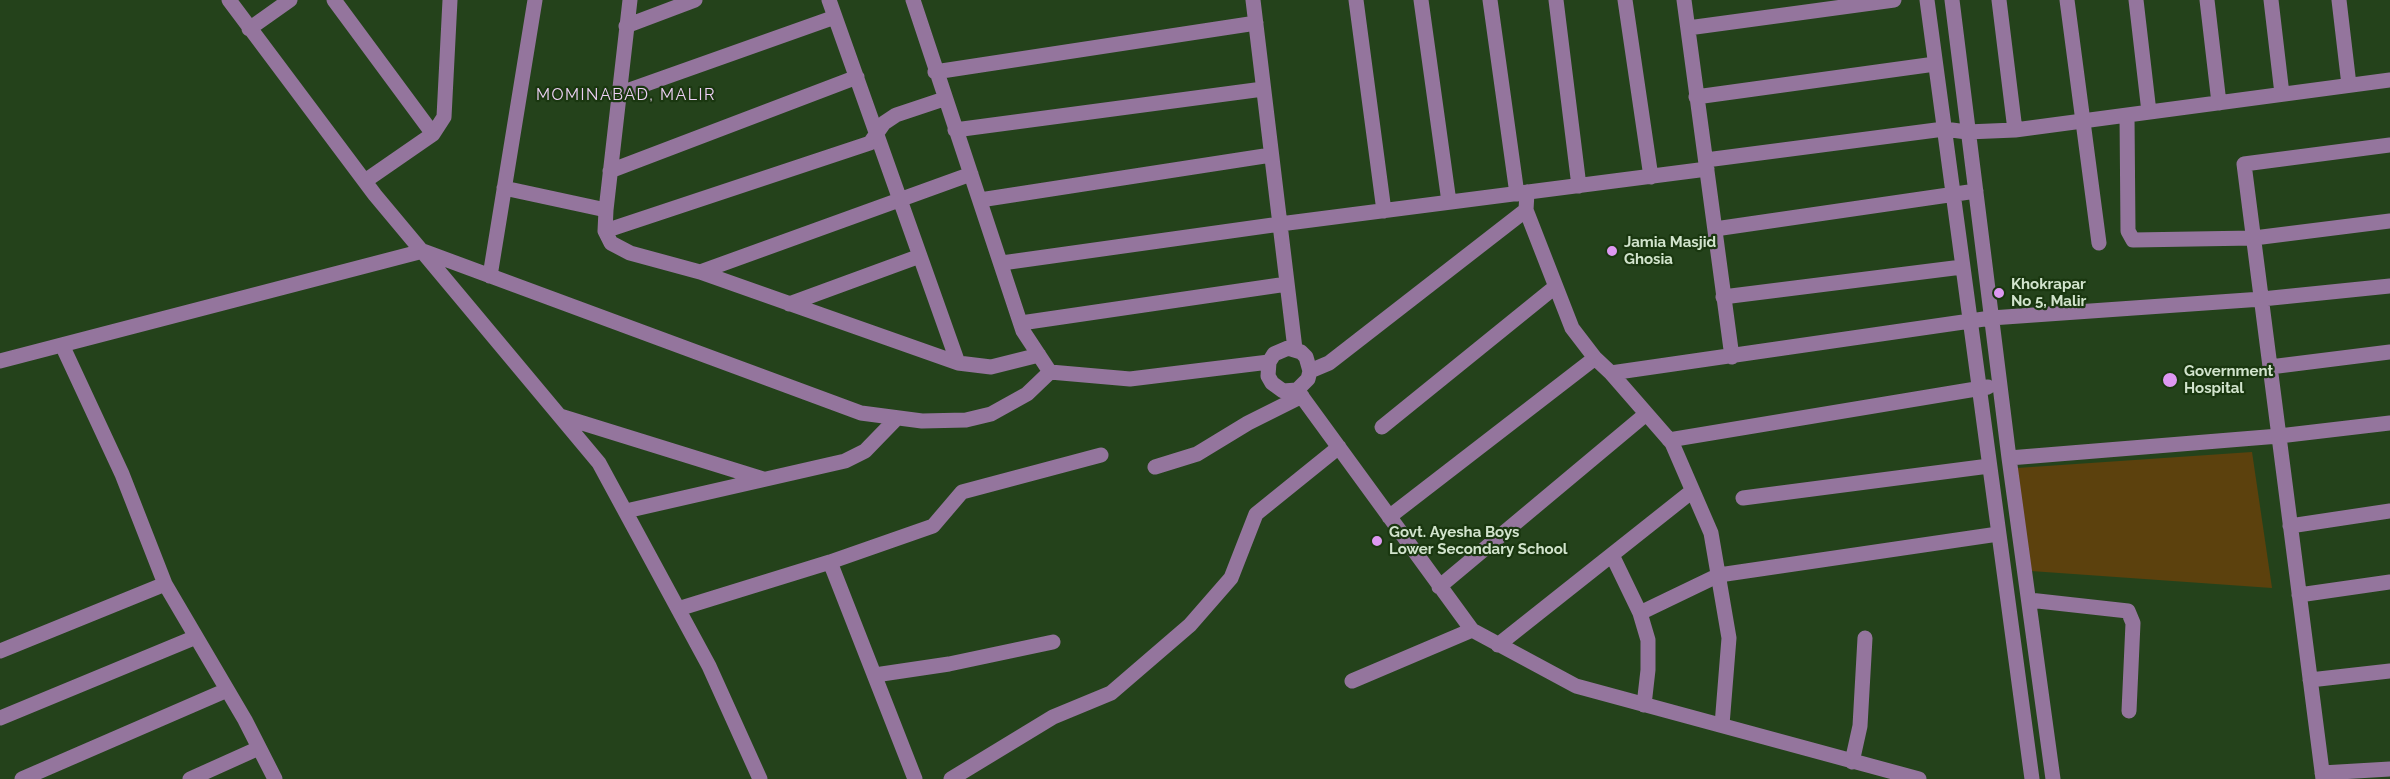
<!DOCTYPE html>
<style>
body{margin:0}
canvas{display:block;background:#24421b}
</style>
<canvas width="2390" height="779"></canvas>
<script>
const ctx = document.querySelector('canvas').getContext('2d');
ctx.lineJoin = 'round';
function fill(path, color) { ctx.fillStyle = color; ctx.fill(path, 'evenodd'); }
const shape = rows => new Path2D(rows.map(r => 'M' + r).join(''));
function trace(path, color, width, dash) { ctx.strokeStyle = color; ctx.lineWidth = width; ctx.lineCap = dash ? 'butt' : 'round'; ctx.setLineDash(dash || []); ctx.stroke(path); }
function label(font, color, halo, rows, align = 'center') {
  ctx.font = font + ' Raleway,sans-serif'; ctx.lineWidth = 4.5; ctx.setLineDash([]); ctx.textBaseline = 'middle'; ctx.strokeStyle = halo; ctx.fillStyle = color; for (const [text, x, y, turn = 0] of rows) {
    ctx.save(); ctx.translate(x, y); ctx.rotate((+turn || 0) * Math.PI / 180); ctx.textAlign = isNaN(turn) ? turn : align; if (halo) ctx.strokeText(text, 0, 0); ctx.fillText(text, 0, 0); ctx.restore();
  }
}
const green = shape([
 [2252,452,2272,588,2031,571,2017,468]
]);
const minor = shape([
 [229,0,375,195,599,463,709,666,760,779],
 [334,0,433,134],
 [630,0,606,210,605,231,611,243,630,253,700,272,958,363,991,367,1039,355],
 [829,0,958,363],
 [913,0,1023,331,1050,372,1130,379,1269,362,1274,354,1288,348,1301,352,1306,357,1310,371,1308,379,1297,390,1283,391,1272,383,1268,376,1269,362],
 [1253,0,1295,349],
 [1356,0,1384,211],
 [1421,0,1449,202],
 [1490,0,1517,194],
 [1556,0,1579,186],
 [1625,0,1651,177],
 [1684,0,1732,357],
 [1927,0,2032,779],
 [1952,0,2009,458,2053,779],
 [1999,0,2015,130],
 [2067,0,2099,243],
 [2136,0,2149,112],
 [2207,0,2219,103],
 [2271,0,2282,94],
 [2339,0,2349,85],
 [626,26,695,0],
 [1688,28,1894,0],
 [249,29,290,0],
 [935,72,1256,23],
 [618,94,835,17],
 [1696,97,1935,64],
 [2127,115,2128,231,2133,240,2254,238,2390,221],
 [955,130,1263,89],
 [1706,160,1944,129,1967,132,2015,130,2390,80],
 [610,171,857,77],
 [365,181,433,134,444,117,450,0],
 [504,188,606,210],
 [1527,192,1526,210,1572,328,1595,358,1611,373,1672,443,1711,533,1729,638,1722,725],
 [980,200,1271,155],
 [1715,229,1976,191],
 [605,231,870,143,884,123,896,115,944,99],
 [1002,263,1280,224,1707,169],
 [700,272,971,174],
 [490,276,535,0],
 [1723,297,1962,267],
 [789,304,920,256],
 [1021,323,1287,284],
 [62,345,122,474,165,584,245,720,275,779],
 [0,361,423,251,861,413,922,421,966,420,991,414,1027,394,1050,372],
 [2270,367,2390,352],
 [1310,371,1329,363,1526,210],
 [1611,373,1991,318,2262,299,2390,286],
 [1297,390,1472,630,1576,686,1919,779],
 [560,416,763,479],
 [1382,427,1555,287],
 [1669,440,1988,387],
 [2009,458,2279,436,2390,423],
 [1155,467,1197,454,1248,423,1302,396],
 [1743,498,1989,466],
 [626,511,845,461,865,451,897,418],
 [1389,517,1595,358],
 [2290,526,2390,511],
 [1612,555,1640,613,1648,640,1648,670,1644,705],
 [830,562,915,779],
 [1439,587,1646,414],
 [2299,595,2390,582],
 [2029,600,2128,611,2133,623,2129,711],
 [678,609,830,562,933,526,962,492,1101,455],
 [1640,613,1719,575,1998,534],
 [1498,645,1691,492],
 [0,651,165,584],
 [875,675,949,664,1053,642],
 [2310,680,2390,671],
 [1352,681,1472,630],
 [0,718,196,637],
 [1852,762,1860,726,1865,638],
 [2322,773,2390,769],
 [22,779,227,690],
 [190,779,259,748],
 [951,779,1053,717,1111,693,1190,625,1231,578,1256,514,1339,447],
 [2323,779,2244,164,2390,145]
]);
const markers = [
 [1612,251,6,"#de98f2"],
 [1999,293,6,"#de98f2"],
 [2170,380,8,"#de98f2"],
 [1377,541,6,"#de98f2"]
];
const poiNames = [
 ["Jamia Masjid",1624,242],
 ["Ghosia",1624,259],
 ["Khokrapar",2011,284],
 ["No 5, Malir",2011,301],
 ["Government",2184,371],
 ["Hospital",2184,388],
 ["Govt. Ayesha Boys",1389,532],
 ["Lower Secondary School",1389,549]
];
const neighbourhoodNames = [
 ["MOMINABAD, MALIR",626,95]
];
fill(green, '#5c410d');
trace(minor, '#94759d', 15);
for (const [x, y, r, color] of markers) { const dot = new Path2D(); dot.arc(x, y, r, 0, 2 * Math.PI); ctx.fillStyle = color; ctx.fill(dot); trace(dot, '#1a3710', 2); }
label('bold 15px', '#d2e4cd', '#1a3710', poiNames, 'left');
ctx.letterSpacing = '1.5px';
label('16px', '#efd1f7', '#1a3710', neighbourhoodNames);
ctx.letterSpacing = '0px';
</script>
